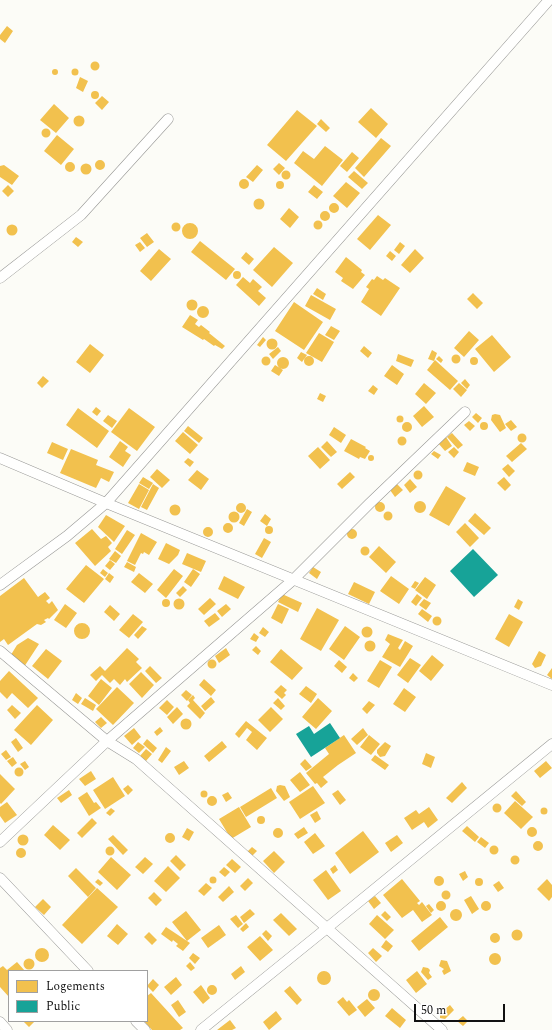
<!DOCTYPE html>
<style>
body{margin:0}
#map{position:relative;width:552px;height:1030px;overflow:hidden;background:#fcfcf7;font-family:Spectral,serif}
canvas{display:block}
.legend{position:absolute;left:8px;top:970px;width:140px;height:52px;box-sizing:border-box;background:#fff;border:1px solid #a0a0a0;margin:0;padding:5px 7px;list-style:none;font-size:12px;color:#111}
.legend li{display:flex;align-items:center;gap:8px;height:20px}
.legend b{width:20px;border:1px solid #a0a0a0}
.scale{position:absolute;left:414px;top:1004px;width:91px;height:18px;box-sizing:border-box;border:2px solid #111;border-top:0;padding-left:5px;font-size:12px;line-height:14px;white-space:nowrap;color:#111;-webkit-text-stroke:3px #fff;paint-order:stroke}
</style>
<div id="map">
<canvas width="552" height="1030"></canvas>
<ul class="legend">
<li><b style="height:11px;background:#f2c14e"></b>Logements</li>
<li><b style="height:11px;background:#17a398"></b>Public</li>
</ul>
<div class="scale">50 m</div>
</div>
<script>
const ctx = document.querySelector('canvas').getContext('2d');
ctx.lineJoin = 'round';
function fill(path, color) { ctx.fillStyle = color; ctx.fill(path, 'evenodd'); }
const shape = rows => new Path2D(rows.map(r => 'M' + r).join(''));
function trace(path, color, width, dash) { ctx.strokeStyle = color; ctx.lineWidth = width; ctx.lineCap = dash ? 'butt' : 'round'; ctx.setLineDash(dash || []); ctx.stroke(path); }
const homes = shape([
 [7,26,13,31,5,43,0,39,0,35],
 '90.5 66a4.5 4.5 0 1 1 9 0a4.5 4.5 0 1 1-9 0Z',
 '71.5 72a3.5 3.5 0 1 1 7 0a3.5 3.5 0 1 1-7 0Z',
 '52 72a3 3 0 1 1 6 0a3 3 0 1 1-6 0Z',
 [80,77,88,81,83,92,76,88],
 '91 95a4 4 0 1 1 8 0a4 4 0 1 1-8 0Z',
 [102,96,109,102,102,110,95,103],
 [54,104,69,118,56,133,40,120],
 [371,108,388,124,376,138,358,122],
 [297,110,317,126,286,161,267,145],
 '73.5 121a5.5 5.5 0 1 1 11 0a5.5 5.5 0 1 1-11 0Z',
 [321,119,330,128,326,132,317,124],
 '41.5 133a4.5 4.5 0 1 1 9 0a4.5 4.5 0 1 1-9 0Z',
 [57,135,74,149,61,165,44,151],
 [381,138,391,146,364,177,355,168],
 [325,146,343,160,322,186,294,163,303,151,314,159],
 [352,152,359,158,347,172,340,166],
 '95 165a5 5 0 1 1 10 0a5 5 0 1 1-10 0Z',
 '65 167a5 5 0 1 1 10 0a5 5 0 1 1-10 0Z',
 [279,163,285,168,279,175,273,169],
 '80.5 169a5.5 5.5 0 1 1 11 0a5.5 5.5 0 1 1-11 0Z',
 [4,165,19,176,12,185,0,177,0,166],
 [257,165,263,170,253,182,246,177],
 '281.5 175a4.5 4.5 0 1 1 9 0a4.5 4.5 0 1 1-9 0Z',
 [354,171,368,183,362,189,348,177],
 '239 184a5 5 0 1 1 10 0a5 5 0 1 1-10 0Z',
 '276 185a4 4 0 1 1 8 0a4 4 0 1 1-8 0Z',
 [346,182,360,193,347,208,333,196],
 [8,185,14,191,8,197,2,191],
 [314,185,323,192,317,199,308,192],
 '253.5 204a5.5 5.5 0 1 1 11 0a5.5 5.5 0 1 1-11 0Z',
 '329 208a5 5 0 1 1 10 0a5 5 0 1 1-10 0Z',
 [289,208,299,217,290,228,280,219],
 '320 216a5 5 0 1 1 10 0a5 5 0 1 1-10 0Z',
 [378,215,391,225,370,250,357,239],
 '313.5 225a4.5 4.5 0 1 1 9 0a4.5 4.5 0 1 1-9 0Z',
 '171.5 227a4.5 4.5 0 1 1 9 0a4.5 4.5 0 1 1-9 0Z',
 '182 231a8 8 0 1 1 16 0a8 8 0 1 1-16 0Z',
 '6.5 230a5.5 5.5 0 1 1 11 0a5.5 5.5 0 1 1-11 0Z',
 [147,233,154,242,147,247,140,238],
 [76,237,83,242,78,247,72,242],
 [200,241,235,269,226,280,191,252],
 [140,242,145,248,140,252,135,245],
 [400,242,405,246,399,254,394,250],
 [274,247,293,263,272,287,253,270],
 [159,249,171,259,151,281,140,271],
 [415,249,424,258,410,273,401,265],
 [390,251,396,256,392,261,386,256],
 [246,252,254,259,249,265,241,258],
 [346,257,362,270,361,272,365,275,353,289,341,281,343,278,335,272],
 '233 275a4 4 0 1 1 8 0a4 4 0 1 1-8 0Z',
 [377,276,383,280,385,278,400,288,381,316,361,302,369,289,366,287,372,279,374,280],
 [243,277,250,283,253,279,262,287,258,291,266,298,259,306,236,285],
 [317,288,326,294,323,300,313,294],
 [473,293,483,303,477,309,467,299],
 [311,295,336,309,330,320,305,306],
 '186.5 305a5.5 5.5 0 1 1 11 0a5.5 5.5 0 1 1-11 0Z',
 [294,302,323,322,304,350,275,331],
 '197 312a6 6 0 1 1 12 0a6 6 0 1 1-12 0Z',
 [190,315,198,320,195,324,199,327,201,325,210,332,209,333,225,346,222,349,215,345,214,346,204,339,203,340,182,327],
 [331,326,340,331,334,340,325,335],
 [469,331,479,340,464,357,454,348],
 [319,333,334,342,322,362,306,353],
 [492,335,511,357,494,372,475,349],
 [263,337,266,340,260,347,257,345],
 '266.5 344a5.5 5.5 0 1 1 11 0a5.5 5.5 0 1 1-11 0Z',
 [90,344,104,355,90,373,76,362],
 [364,346,372,353,368,358,360,351],
 [278,347,281,351,273,359,269,354],
 [432,350,437,353,434,361,428,359],
 [301,352,307,355,302,362,297,358],
 [398,354,414,360,411,367,396,361],
 '451.5 359a4.5 4.5 0 1 1 9 0a4.5 4.5 0 1 1-9 0Z',
 [439,356,443,360,441,363,436,359],
 '304 361a5 5 0 1 1 10 0a5 5 0 1 1-10 0Z',
 '261.5 361a4.5 4.5 0 1 1 9 0a4.5 4.5 0 1 1-9 0Z',
 '470 361a4 4 0 1 1 8 0a4 4 0 1 1-8 0Z',
 '277 363a6 6 0 1 1 12 0a6 6 0 1 1-12 0Z',
 [435,360,458,381,450,390,427,370],
 [275,365,283,370,279,376,271,371],
 [392,365,404,374,397,385,384,376],
 [43,376,49,381,42,388,37,383],
 [465,379,470,385,467,389,461,383],
 [424,383,436,393,426,404,415,394],
 [459,383,467,390,461,397,453,389],
 [373,385,378,389,374,395,368,391],
 [320,393,326,396,323,402,317,399],
 [424,406,434,417,422,427,413,416],
 [96,407,101,411,97,416,92,412],
 [78,408,109,431,97,448,66,425],
 [129,408,155,427,137,451,111,432],
 [476,413,482,418,478,423,472,417],
 [495,414,500,415,506,428,500,432,491,420,492,415],
 [108,415,117,421,112,428,103,421],
 '396.5 419a3.5 3.5 0 1 1 7 0a3.5 3.5 0 1 1-7 0Z',
 [511,420,517,427,511,431,505,424],
 [469,421,475,426,470,431,464,425],
 '480 426a4 4 0 1 1 8 0a4 4 0 1 1-8 0Z',
 '402 427a5 5 0 1 1 10 0a5 5 0 1 1-10 0Z',
 [188,426,203,438,199,443,184,431],
 [334,427,346,435,341,443,329,435],
 [183,432,198,445,190,454,175,441],
 [452,433,463,445,458,449,447,437],
 '517.5 438a4.5 4.5 0 1 1 9 0a4.5 4.5 0 1 1-9 0Z',
 '397.5 441a4.5 4.5 0 1 1 9 0a4.5 4.5 0 1 1-9 0Z',
 [446,437,452,446,445,451,438,443],
 [351,439,366,447,365,448,370,451,365,459,360,457,359,459,344,451],
 [120,441,128,447,125,451,131,455,123,467,109,457],
 [327,441,337,452,331,457,321,447],
 [52,442,68,449,63,460,47,453],
 [521,443,527,449,512,462,506,456],
 [318,447,330,460,320,469,308,456],
 [454,447,459,452,454,458,448,452],
 [71,449,98,460,96,465,114,472,109,482,101,478,96,488,60,473],
 [434,451,441,455,438,459,431,454],
 '368 458a3 3 0 1 1 6 0a3 3 0 1 1-6 0Z',
 [188,458,194,462,190,467,184,462],
 [467,462,479,467,475,476,463,471],
 [508,464,515,471,509,477,502,469],
 [157,469,170,480,162,488,150,477],
 [197,470,209,479,201,490,188,480],
 '413.5 475a4.5 4.5 0 1 1 9 0a4.5 4.5 0 1 1-9 0Z',
 [350,472,355,477,342,489,337,484],
 [143,477,153,483,149,489,139,483],
 [504,477,511,485,505,491,497,483],
 [410,479,417,487,410,493,404,485],
 [139,484,149,490,139,509,128,503],
 [153,484,159,488,147,510,141,507],
 [397,484,403,490,395,497,390,490],
 [446,486,466,498,449,526,429,515],
 '414 507a6 6 0 1 1 12 0a6 6 0 1 1-12 0Z',
 '375 507a5 5 0 1 1 10 0a5 5 0 1 1-10 0Z',
 '236 508a5 5 0 1 1 10 0a5 5 0 1 1-10 0Z',
 '169.5 510a5.5 5.5 0 1 1 11 0a5.5 5.5 0 1 1-11 0Z',
 [247,509,252,512,244,526,239,523],
 '228.5 517a5.5 5.5 0 1 1 11 0a5.5 5.5 0 1 1-11 0Z',
 '383.5 516a4.5 4.5 0 1 1 9 0a4.5 4.5 0 1 1-9 0Z',
 [475,513,491,528,484,535,468,521],
 [265,514,271,519,267,526,260,521],
 [106,515,125,526,114,542,98,527],
 '223 528a5 5 0 1 1 10 0a5 5 0 1 1-10 0Z',
 [465,523,479,538,470,547,456,532],
 '265 530a4 4 0 1 1 8 0a4 4 0 1 1-8 0Z',
 '203 532a5 5 0 1 1 10 0a5 5 0 1 1-10 0Z',
 [92,529,101,539,106,536,112,543,108,547,111,551,95,566,75,543],
 '347 534a5 5 0 1 1 10 0a5 5 0 1 1-10 0Z',
 [127,530,135,535,122,554,115,549],
 [141,533,157,542,149,555,144,552,143,554,141,553,135,565,127,561],
 [264,538,271,542,262,558,255,554],
 [166,543,180,550,178,555,169,564,158,559],
 [379,546,396,562,386,573,369,557],
 '360.5 551a4.5 4.5 0 1 1 9 0a4.5 4.5 0 1 1-9 0Z',
 [115,551,121,556,116,563,109,559],
 [187,553,206,561,201,572,182,564],
 [110,560,115,564,110,570,105,566],
 [127,562,136,567,134,572,124,567],
 [86,565,104,579,84,603,66,589],
 [313,567,321,572,317,579,309,573],
 [103,569,108,573,105,577,100,573],
 [174,569,183,576,166,598,157,590],
 [193,569,200,574,191,587,184,582],
 [109,573,114,577,110,583,105,579],
 [139,573,153,584,145,593,131,582],
 [224,576,245,587,238,599,218,589],
 [391,576,409,589,399,604,380,591],
 [425,577,436,585,427,599,415,590],
 [24,578,38,597,45,592,50,598,46,601,49,604,52,601,58,610,49,619,48,618,44,620,46,622,41,625,37,624,8,645,4,639,0,642,0,596],
 [415,581,419,583,415,589,411,587],
 [354,582,375,592,369,604,348,594],
 [183,586,187,590,180,597,176,593],
 [282,594,302,603,298,612,278,602],
 [417,594,422,598,416,606,411,602],
 [210,598,216,604,204,615,198,609],
 '173.5 604a5.5 5.5 0 1 1 11 0a5.5 5.5 0 1 1-11 0Z',
 [424,599,431,603,426,610,419,605],
 [518,599,523,602,519,610,514,607],
 '162 603a4 4 0 1 1 8 0a4 4 0 1 1-8 0Z',
 [65,604,77,613,66,628,54,620],
 [226,604,231,609,222,617,217,611],
 [278,604,289,609,282,624,271,618],
 [110,605,120,614,114,621,104,612],
 [317,608,339,620,321,651,300,639],
 [422,609,432,616,428,622,418,614],
 [215,613,220,619,209,627,204,621],
 [133,614,143,622,129,638,119,630],
 [509,614,523,622,509,647,495,639],
 '432.5 621a4.5 4.5 0 1 1 9 0a4.5 4.5 0 1 1-9 0Z',
 '74 631a8 8 0 1 1 16 0a8 8 0 1 1-16 0Z',
 [142,626,147,629,138,639,134,635],
 [345,626,360,637,344,660,329,649],
 '361.5 632a5.5 5.5 0 1 1 11 0a5.5 5.5 0 1 1-11 0Z',
 [263,627,269,632,265,637,259,633],
 [254,633,259,637,256,642,250,639],
 [388,634,403,640,398,648,400,650,405,641,413,646,400,667,382,657,390,644,385,640],
 [28,638,39,644,24,667,9,658,17,645],
 '364.5 646a5.5 5.5 0 1 1 11 0a5.5 5.5 0 1 1-11 0Z',
 [256,646,261,651,258,655,252,650],
 [127,648,139,659,136,662,142,668,127,682,125,679,120,685,114,679,110,683,102,675,96,681,90,675,100,666,105,671],
 [226,648,230,655,219,663,215,656],
 [46,649,62,661,48,679,32,666],
 [281,649,303,668,292,680,270,662],
 [539,651,546,655,541,666,535,668,532,664],
 [432,655,444,665,431,681,419,671],
 [410,658,421,665,408,683,397,675],
 '207.5 664a4.5 4.5 0 1 1 9 0a4.5 4.5 0 1 1-9 0Z',
 [339,660,347,667,342,673,334,666],
 [380,660,392,667,379,688,367,681],
 [150,666,162,678,156,683,145,671],
 [552,668,552,679,547,675],
 [9,671,38,698,28,708,12,693,7,699,0,692,0,681],
 [141,672,154,685,142,698,129,684],
 [353,673,358,678,354,682,349,678],
 [101,679,112,688,99,705,88,696],
 [204,679,216,690,211,696,199,685],
 [281,685,287,690,284,693,286,695,282,699,274,692],
 [306,686,317,694,311,703,299,694],
 [117,687,134,703,113,725,96,709],
 [404,688,416,697,405,712,393,704],
 [186,690,192,695,187,701,181,695],
 [76,693,82,698,78,704,72,700],
 [193,695,195,698,193,700,205,713,200,719,187,706,190,703,188,700],
 [211,697,215,702,205,711,201,706],
 [85,698,96,705,93,711,81,704],
 [278,698,285,706,281,710,273,703],
 [318,698,332,711,316,729,302,717],
 [167,700,174,707,167,715,159,708],
 [369,701,375,705,367,714,362,709],
 [12,705,21,713,15,719,7,710],
 [37,705,53,720,31,745,14,730],
 [177,707,183,714,173,724,167,717],
 [271,707,283,719,270,732,258,720],
 [101,717,107,723,101,728,95,722],
 '180.5 724a5.5 5.5 0 1 1 11 0a5.5 5.5 0 1 1-11 0Z',
 [246,721,267,738,257,750,246,740,252,732,247,728,239,738,235,734],
 [160,727,163,731,157,736,154,732],
 [134,728,141,737,132,745,124,736],
 [363,728,368,735,357,745,351,739],
 [344,735,356,753,338,765,323,777,328,782,321,788,317,783,315,784,306,773,329,754,325,748],
 [369,735,380,744,371,755,360,747],
 [16,738,23,748,18,752,11,742],
 [147,739,157,748,153,753,143,744],
 [222,741,227,747,209,762,204,756],
 [138,742,145,747,139,753,133,748],
 [385,742,391,746,385,756,380,757,377,753,377,750],
 [166,747,171,751,162,763,158,760],
 [146,749,152,754,146,761,140,756],
 [6,750,11,757,6,760,1,754],
 [426,753,435,757,431,768,422,764],
 [375,755,389,765,385,770,371,760],
 [13,757,17,763,12,767,7,761],
 [305,759,312,767,306,771,300,764],
 [25,761,29,767,25,770,20,764],
 [184,761,189,768,179,775,174,767],
 [546,761,552,768,540,778,534,771],
 '14.5 772a4.5 4.5 0 1 1 9 0a4.5 4.5 0 1 1-9 0Z',
 [91,771,96,779,85,786,79,779],
 [300,772,310,785,300,792,290,780],
 [0,774,15,789,1,804,0,803],
 [113,777,125,796,105,809,93,790],
 [462,782,467,788,452,803,446,798],
 [128,785,133,790,128,795,123,789],
 [280,785,285,786,290,797,284,801,276,791,277,786],
 [313,786,325,803,300,819,289,802],
 [271,788,277,798,246,817,240,807],
 [69,790,72,795,61,803,57,798],
 [338,790,346,800,340,805,332,794],
 '200.5 794a3.5 3.5 0 1 1 7 0a3.5 3.5 0 1 1-7 0Z',
 [516,791,526,802,522,806,511,796],
 [87,792,94,803,96,802,101,808,89,816,78,798],
 [228,792,232,798,226,802,222,795],
 '207 801a5 5 0 1 1 10 0a5 5 0 1 1-10 0Z',
 [515,801,533,817,521,829,504,813],
 [7,802,17,815,5,823,0,816,0,807],
 '492.5 808a4.5 4.5 0 1 1 9 0a4.5 4.5 0 1 1-9 0Z',
 [239,807,251,827,231,839,219,819],
 [429,807,438,820,428,828,424,822,412,830,404,818,416,810,419,814],
 '540.5 811a3.5 3.5 0 1 1 7 0a3.5 3.5 0 1 1-7 0Z',
 [111,808,115,811,110,816,106,813],
 [317,811,321,819,315,823,310,815],
 '257 820a4 4 0 1 1 8 0a4 4 0 1 1-8 0Z',
 [92,818,97,823,82,838,77,833],
 [53,825,70,840,60,850,44,835],
 [467,826,479,837,475,842,462,831],
 [304,827,308,833,298,839,294,834],
 '527 832a5 5 0 1 1 10 0a5 5 0 1 1-10 0Z',
 '273 833a5 5 0 1 1 10 0a5 5 0 1 1-10 0Z',
 [187,828,194,832,189,841,182,837],
 [363,831,379,852,350,874,335,853],
 [315,833,325,846,313,854,304,842],
 '165 838a5 5 0 1 1 10 0a5 5 0 1 1-10 0Z',
 '17.5 840a5.5 5.5 0 1 1 11 0a5.5 5.5 0 1 1-11 0Z',
 [113,835,128,850,123,855,108,839],
 [397,835,403,843,391,852,385,843],
 [481,837,489,843,485,848,477,842],
 '533 846a5 5 0 1 1 10 0a5 5 0 1 1-10 0Z',
 '489.5 850a4.5 4.5 0 1 1 9 0a4.5 4.5 0 1 1-9 0Z',
 '105.5 851a4.5 4.5 0 1 1 9 0a4.5 4.5 0 1 1-9 0Z',
 [252,847,257,851,252,856,247,852],
 '16 853a5 5 0 1 1 10 0a5 5 0 1 1-10 0Z',
 [274,851,285,862,274,873,263,861],
 [176,855,186,865,180,871,170,861],
 '510.5 860a4.5 4.5 0 1 1 9 0a4.5 4.5 0 1 1-9 0Z',
 [111,857,131,875,117,890,98,872],
 [145,857,153,864,143,874,135,867],
 [232,859,241,867,235,873,226,865],
 [335,865,338,870,333,874,330,869],
 [168,866,180,878,166,892,154,881],
 [224,867,230,872,225,877,219,872],
 [76,868,96,888,88,897,68,876],
 [326,870,341,891,328,900,313,880],
 [465,871,468,877,463,881,459,874],
 '434 881a5 5 0 1 1 10 0a5 5 0 1 1-10 0Z',
 '209.5 880a3.5 3.5 0 1 1 7 0a3.5 3.5 0 1 1-7 0Z',
 [248,878,253,883,245,891,240,886],
 '475 882a4 4 0 1 1 8 0a4 4 0 1 1-8 0Z',
 [98,879,103,883,100,886,95,882],
 [402,879,420,901,417,903,419,905,422,902,432,915,422,922,413,910,402,918,383,895],
 [547,879,552,885,552,897,549,901,537,889],
 [499,881,504,888,498,892,493,885],
 [206,883,212,888,204,896,198,891],
 [229,886,234,892,223,902,218,897],
 [97,888,118,907,82,944,62,925],
 '441.5 895a4.5 4.5 0 1 1 9 0a4.5 4.5 0 1 1-9 0Z',
 [154,892,162,900,156,906,148,898],
 [375,896,381,903,374,909,368,901],
 [471,896,479,909,472,914,464,900],
 [43,899,51,907,44,915,35,907],
 '481 906a5 5 0 1 1 10 0a5 5 0 1 1-10 0Z',
 '436 906a5 5 0 1 1 10 0a5 5 0 1 1-10 0Z',
 [429,904,434,910,431,913,426,906],
 [250,909,255,914,244,923,240,917],
 '450 915a6 6 0 1 1 12 0a6 6 0 1 1-12 0Z',
 [186,911,201,930,187,941,172,922],
 [385,911,391,917,387,921,381,915],
 [281,913,297,929,289,936,273,920],
 [236,915,243,924,238,928,230,919],
 [377,915,394,930,385,939,369,924],
 [440,917,448,927,419,951,411,941],
 [246,923,249,927,243,932,240,929],
 [117,924,128,934,118,945,107,936],
 [219,925,226,935,208,948,201,938],
 [166,927,190,943,183,951,176,946,178,944,173,940,172,942,161,934],
 '511.5 935a5.5 5.5 0 1 1 11 0a5.5 5.5 0 1 1-11 0Z',
 [266,930,272,936,268,941,262,934],
 [149,932,157,940,152,945,144,937],
 '490 938a5 5 0 1 1 10 0a5 5 0 1 1-10 0Z',
 [260,936,273,950,260,961,247,947],
 [386,940,393,946,388,952,381,947],
 '35 955a7 7 0 1 1 14 0a7 7 0 1 1-14 0Z',
 [373,948,382,956,376,962,368,953],
 [193,953,200,958,195,964,189,958],
 '489 959a6 6 0 1 1 12 0a6 6 0 1 1-12 0Z',
 '23.5 964a5.5 5.5 0 1 1 11 0a5.5 5.5 0 1 1-11 0Z',
 [441,960,447,961,451,971,444,975,442,971,444,969,439,966],
 [17,962,25,971,9,971,9,997,0,987,0,968,3,966,7,970],
 [190,962,195,968,191,971,186,966],
 [241,966,245,972,235,980,231,974],
 [423,967,428,968,430,970,429,973,432,977,428,980,421,972],
 [417,971,427,984,416,993,406,980],
 '317 978a7 7 0 1 1 14 0a7 7 0 1 1-14 0Z',
 [176,977,182,985,171,995,164,987],
 [153,979,159,985,153,992,147,986],
 '207 990a5 5 0 1 1 10 0a5 5 0 1 1-10 0Z',
 [201,985,210,998,203,1004,193,992],
 [290,986,302,1000,297,1005,284,991],
 '368 995a6 6 0 1 1 12 0a6 6 0 1 1-12 0Z',
 [151,993,183,1028,180,1030,152,1030,144,1021,147,1021,147,996],
 [343,997,347,1002,349,1000,357,1010,349,1016,337,1002],
 [367,999,375,1008,365,1017,357,1007],
 [178,1000,186,1012,179,1017,171,1005],
 [450,1005,454,1010,445,1019,440,1018,440,1012,445,1010,444,1010],
 [392,1008,406,1020,400,1028,385,1016],
 [276,1011,282,1019,269,1030,263,1022],
 [463,1016,468,1021,463,1026,457,1021],
 [230,1020,236,1028,232,1030,217,1030],
 [23,1021,35,1021,29,1027]
]);
const public = shape([
 [473,549,498,575,474,597,450,571],
 [330,723,340,738,311,757,296,734,309,726,314,734]
]);
const street = shape([
 [0,278,81,215,168,119],
 [0,458,106,503,552,685],
 [0,585,67,536,106,503,549,0],
 [0,651,107,741,136,759,442,1030],
 [0,842,107,741,293,580,369,504,465,412],
 [0,878,88,971],
 [136,1021,145,1030],
 [0,1022,7,1030],
 [201,1030,327,928,552,744]
]);
fill(homes, '#f2c14e');
fill(public, '#17a398');
trace(street, '#979795', 11);
trace(street, '#fffffe', 10);
</script>
